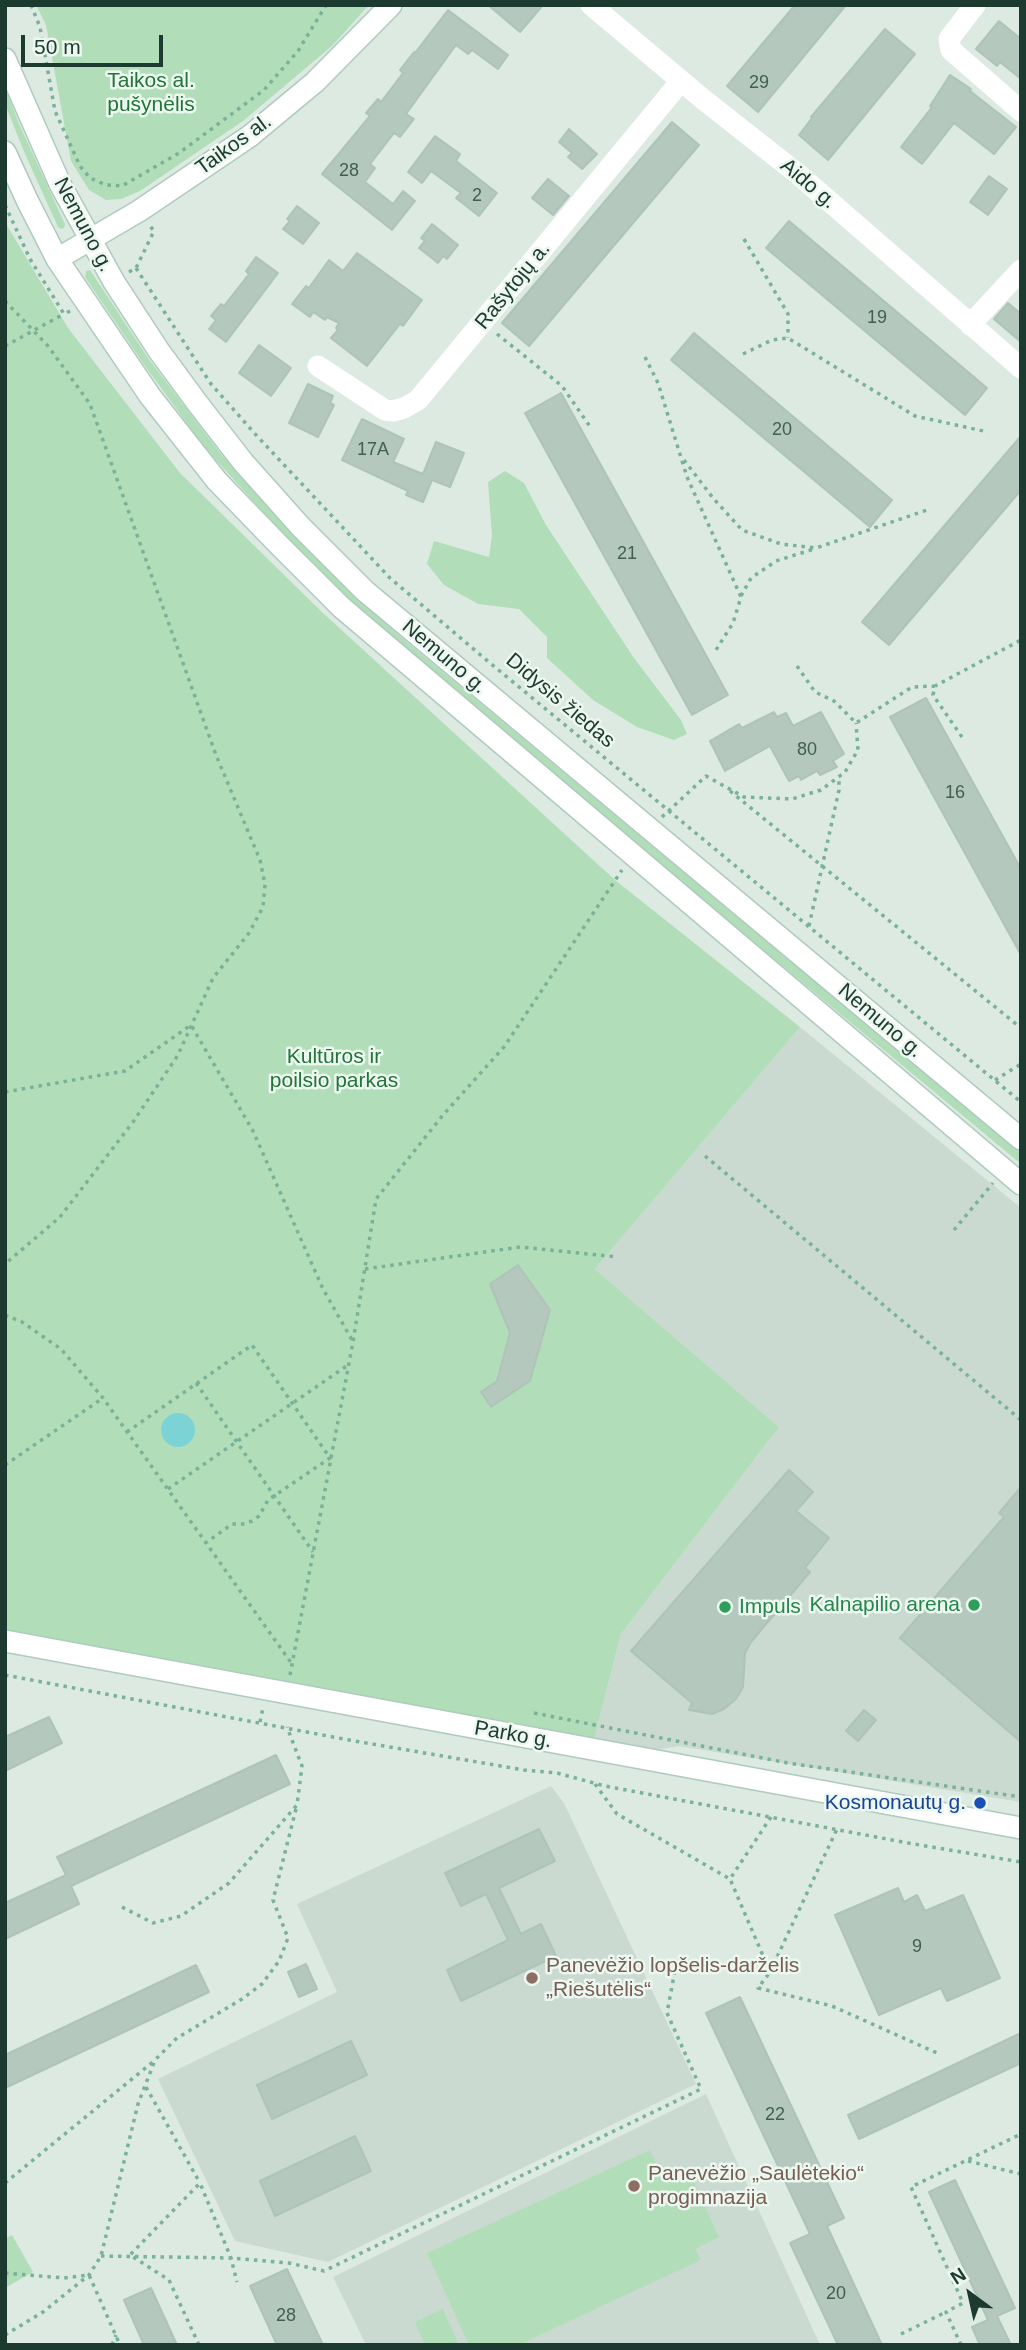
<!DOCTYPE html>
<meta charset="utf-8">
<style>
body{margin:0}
#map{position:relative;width:1026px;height:2350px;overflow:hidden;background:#dceae2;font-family:Arial,sans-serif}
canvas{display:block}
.frame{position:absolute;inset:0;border:7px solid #1c3a2f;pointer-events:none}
.north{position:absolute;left:935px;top:2259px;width:70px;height:70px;-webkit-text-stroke:5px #ecf7f0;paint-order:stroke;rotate:327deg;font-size:19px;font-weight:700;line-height:28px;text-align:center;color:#1c3a2f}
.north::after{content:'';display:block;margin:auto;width:24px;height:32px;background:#1c3a2f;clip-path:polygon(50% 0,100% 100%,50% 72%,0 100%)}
.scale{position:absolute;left:21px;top:35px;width:142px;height:32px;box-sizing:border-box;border:4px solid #1c3a2f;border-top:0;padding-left:9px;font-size:21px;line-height:24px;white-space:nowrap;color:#1c3a2f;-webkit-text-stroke:5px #ecf7f0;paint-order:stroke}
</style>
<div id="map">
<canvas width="1026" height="2350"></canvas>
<div class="frame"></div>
<div class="north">N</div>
<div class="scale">50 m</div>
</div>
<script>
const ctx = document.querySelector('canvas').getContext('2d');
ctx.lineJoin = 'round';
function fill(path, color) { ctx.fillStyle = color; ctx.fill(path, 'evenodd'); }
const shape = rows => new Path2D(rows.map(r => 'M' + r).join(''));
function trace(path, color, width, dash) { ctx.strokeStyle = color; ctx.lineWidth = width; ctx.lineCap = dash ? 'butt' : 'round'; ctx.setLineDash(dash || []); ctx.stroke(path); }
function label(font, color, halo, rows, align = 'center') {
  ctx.font = font + ' Arial,sans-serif'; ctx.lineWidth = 5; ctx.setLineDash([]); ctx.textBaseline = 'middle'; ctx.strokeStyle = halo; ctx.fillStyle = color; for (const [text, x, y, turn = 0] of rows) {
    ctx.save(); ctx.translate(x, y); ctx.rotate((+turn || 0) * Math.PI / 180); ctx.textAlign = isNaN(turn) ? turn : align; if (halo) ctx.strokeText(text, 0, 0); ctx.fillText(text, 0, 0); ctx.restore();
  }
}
const built = shape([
 [800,1027,1021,1208,1021,1802,679,1746,654,1750,594,1739,621,1634,779,1427,595,1269],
 [551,1786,564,1803,696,2084,328,2262,235,2241,158,2079,337,1992,297,1904],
 [706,2094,820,2345,366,2345,333,2277]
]);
const green = shape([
 [36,5,369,5,332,46,243,121,140,191,121,199,106,200,89,190,71,161,46,25],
 [5,87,19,124,65,224,64,228,61,229,58,227,25,154,5,104],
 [5,222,68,328,180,473,323,613,615,880,800,1027,595,1269,779,1427,621,1634,594,1739,5,1631],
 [90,270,148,358,221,454,290,531,356,597,402,638,1021,1153,1021,1164,537,762,355,606,295,547,205,448,145,366,85,277,86,271],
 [505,471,524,483,546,525,634,658,681,720,687,734,674,740,637,727,593,700,547,658,547,637,519,609,478,604,444,585,427,564,434,541,489,557,492,535,488,482],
 [650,2150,664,2182,689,2171,719,2237,695,2249,701,2260,518,2345,469,2345,427,2253],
 [12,2235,33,2272,5,2288,5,2239],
 [443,2309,459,2345,425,2345,415,2322]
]);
const water = shape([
 '161 1430a17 17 0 1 1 34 0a17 17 0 1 1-34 0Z'
]);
const building = shape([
 [488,5,543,5,520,32,488,5],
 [795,5,846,5,758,112,727,86,795,5],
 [448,10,508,55,498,69,472,50,468,54,456,45,406,114,414,119,400,137,394,133,370,164,375,168,365,182,393,204,403,191,415,201,392,230,322,174,370,116,366,113,378,99,381,102,403,73,400,70,414,52,415,53,448,10],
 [999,21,1021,39,1021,79,1000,62,997,66,976,49,999,21],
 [885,29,915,54,828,160,799,135,812,118,811,117,885,29],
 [950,75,971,89,970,91,1016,127,994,154,954,123,922,164,901,147,932,107,930,106,950,75],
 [672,122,699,145,529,346,502,323,672,122],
 [569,129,597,154,582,169,568,157,572,153,559,142,569,129],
 [435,136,460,154,456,161,497,193,479,216,456,198,461,193,431,171,422,183,408,172,435,136],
 [989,176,1007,189,988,215,970,202,989,176],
 [548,179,569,196,553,215,532,198,548,179],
 [297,206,319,223,303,244,283,229,290,221,287,219,297,206],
 [789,221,987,388,965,415,766,248,789,221],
 [432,224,458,245,447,259,443,256,438,263,419,248,425,241,421,238,432,224],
 [357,253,422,300,403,326,400,324,367,366,331,338,338,330,336,328,339,323,327,317,325,320,313,312,310,317,292,304,306,286,309,288,329,260,343,271,357,253],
 [256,257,278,273,226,342,209,329,216,320,211,316,221,304,224,306,249,274,246,271,256,257],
 [1008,303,1021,314,1021,342,994,319,1008,303],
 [694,333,892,500,870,527,671,360,694,333],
 [259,345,291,368,271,396,239,373,259,345],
 [308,384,333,396,330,403,334,405,318,437,289,423,308,384],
 [561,393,728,695,692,715,525,413,561,393],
 [362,419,404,439,393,462,423,474,436,442,464,453,450,487,432,480,423,502,406,495,408,491,342,460,362,419],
 [1021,436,1021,490,889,645,862,622,1021,436],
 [926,698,1021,869,1021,955,890,717,926,698],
 [774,712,777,717,786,713,793,726,821,712,844,754,833,761,837,767,820,775,817,771,801,780,799,776,789,781,770,746,725,771,710,741,739,724,742,728,774,712],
 [518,1265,550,1310,530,1381,491,1407,481,1392,497,1381,510,1333,490,1284,518,1265],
 [789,1470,813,1492,796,1511,829,1538,805,1568,810,1572,751,1642,745,1653,743,1687,736,1699,724,1709,712,1714,689,1710,692,1703,631,1651,789,1470],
 [1021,1487,1021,1742,900,1638,1004,1517,999,1513,1021,1487],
 [864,1710,876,1720,858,1741,846,1731,864,1710],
 [49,1717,62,1743,5,1771,5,1737,49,1717],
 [276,1755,290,1784,71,1886,79,1904,5,1939,5,1903,66,1875,57,1857,276,1755],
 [539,1829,555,1861,499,1888,521,1934,541,1924,556,1956,461,2001,447,1970,508,1940,486,1894,461,1906,445,1873,539,1829],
 [898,1888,904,1902,917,1895,925,1911,963,1895,1000,1978,947,2001,941,1988,879,2015,835,1915,898,1888],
 [306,1964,317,1989,299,1997,288,1972,306,1964],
 [196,1965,209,1992,5,2088,5,2055,196,1965],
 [740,1997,844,2218,827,2226,882,2345,838,2345,790,2243,810,2234,706,2013,740,1997],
 [1021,2033,1021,2063,859,2139,848,2115,1021,2033],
 [351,2041,367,2075,272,2119,257,2085,351,2041],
 [355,2136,371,2171,275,2216,260,2181,355,2136],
 [955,2180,1015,2308,997,2316,1011,2345,980,2345,972,2327,988,2320,929,2192,955,2180],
 [287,2269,323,2345,277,2345,250,2286,287,2269],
 [151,2288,177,2345,144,2345,124,2300,151,2288]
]);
const path = shape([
 [31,5,40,27,55,111,80,166,90,178,106,185,122,186,179,153,264,90,298,51,326,5],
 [5,205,30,259,64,314,70,311],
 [744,239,788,314,788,338],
 [136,268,211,384,257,436,390,578,484,658,1021,1102],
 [129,272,136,268,154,231,150,226],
 [5,301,48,346,90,404,216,755,260,860,265,884,263,907,249,933,213,978,178,1055,133,1122,60,1217,5,1264],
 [497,334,562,386,591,428],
 [5,346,64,314],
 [743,354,772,340,788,338,915,416,988,432],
 [645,357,658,383,687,477,741,597,733,623,716,650],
 [684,460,713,498,742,530,781,544,816,548,927,510],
 [741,596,751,578,776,561,814,549],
 [797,666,815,692,834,701,856,723,912,687,935,686],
 [962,737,933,695,935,686,1021,640],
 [730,791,1021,1028],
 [662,817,706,776,744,797,792,799,821,790,845,772,858,750,856,723],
 [809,926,839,790,839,777],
 [995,1080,1021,1064],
 [5,1092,125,1071,191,1025,253,1131,323,1289,352,1340],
 [705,1156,1021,1420],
 [954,1230,993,1183],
 [365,1269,520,1247,618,1257],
 [5,1315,22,1322,61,1349,103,1398,292,1664],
 [196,1383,313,1552],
 [127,1432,252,1345,330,1458,268,1500,259,1516,252,1521,243,1524,232,1524,207,1542],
 [5,1465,103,1398],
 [168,1489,348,1365],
 [5,1675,349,1740,524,1770,557,1773,605,1786,908,1843,1021,1862],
 [290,1675,353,1342,376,1199,443,1115,504,1047,622,870],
 [534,1713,788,1763,1021,1797],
 [260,1722,263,1708],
 [595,1784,617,1814,730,1879],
 [771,1817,730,1879,770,1972,758,1988,832,2006,937,2053],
 [122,1907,153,1923,181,1916,229,1883,297,1805,302,1766,287,1727],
 [770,1972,837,1829],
 [146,2087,200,2183],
 [968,2161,1021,2174],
 [5,2183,154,2061],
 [101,2256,231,2258,289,2263,324,2271,701,2089,667,2013,676,1965],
 [5,2273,64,2278,89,2275,120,2345],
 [901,2334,946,2312],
 [5,2335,43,2312,89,2275,101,2256,138,2104,155,2060,177,2038,242,1999,262,1984,279,1961,288,1938,273,1900,297,1805],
 [112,2345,116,2335],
 [199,2345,169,2280,130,2255,200,2183,231,2258,237,2282],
 [961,2345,946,2312,963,2303,911,2187,1021,2134]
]);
const street = shape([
 [591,5,704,100,798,174,1021,368],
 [975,5,949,39,951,50,1021,111],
 [970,325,1021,270],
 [318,366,385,410,393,411,404,408,418,400,681,81]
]);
const secondary = shape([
 [5,59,60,184,114,282,159,351,198,404,243,462,300,526,365,591,1021,1139],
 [5,152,27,200,57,259,150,396,217,481,279,545,341,607,1021,1184],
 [57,259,139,211,250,136,315,82,391,5],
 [5,1641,1021,1828]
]);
const markers = [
 [974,1605,7,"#2e9e5b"],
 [725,1607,7,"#2e9e5b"],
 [980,1803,7,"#1a4fb4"],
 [532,1978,7,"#8d6e63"],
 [634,2186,7,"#8d6e63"]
];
const numberNames = [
 ["29",759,83],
 ["28",349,171],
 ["2",477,196],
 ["19",877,318],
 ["20",782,430],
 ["17A",373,450],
 ["21",627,554],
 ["80",807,750],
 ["16",955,793],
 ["9",917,1947],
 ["22",775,2115],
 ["20",836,2294],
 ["28",286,2316]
];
const parkNames = [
 ["Taikos al.",151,81],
 ["pušynėlis",151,105],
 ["Kultūros ir",334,1057],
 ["poilsio parkas",334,1081]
];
const streetNames = [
 ["Taikos al.",234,145,-36],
 ["Aido g.",808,184,40],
 ["Nemuno g.",83,225,62],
 ["Rašytojų a.",513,286,-51],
 ["Nemuno g.",444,657,40],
 ["Didysis žiedas",560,701,40],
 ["Nemuno g.",880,1021,40],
 ["Parko g.",513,1735,10]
];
const leisureNames = [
 ["Kalnapilio arena",960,1605],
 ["Impuls",739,1607,"left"]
];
const transitNames = [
 ["Kosmonautų g.",966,1803]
];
const educationNames = [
 ["Panevėžio lopšelis-darželis",546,1966],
 ["„Riešutėlis“",546,1990],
 ["Panevėžio „Saulėtekio“",648,2174],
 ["progimnazija",648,2198]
];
fill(built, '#cadad1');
fill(green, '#b1deb9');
fill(water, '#7cd3d6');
fill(building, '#b4c8bd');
trace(building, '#aec4b8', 2);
trace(secondary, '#aecbbd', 24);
trace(path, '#79b199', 3.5, [3.5, 5]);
trace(street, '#fff', 21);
trace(secondary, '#fff', 21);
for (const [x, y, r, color] of markers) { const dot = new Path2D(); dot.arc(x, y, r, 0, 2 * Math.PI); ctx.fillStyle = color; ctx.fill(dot); trace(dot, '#ecf7f0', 2.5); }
label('18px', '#425e52', null, numberNames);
label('21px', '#237539', '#ecf7f0', parkNames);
label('21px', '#1c3a2f', '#ecf7f0', streetNames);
label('21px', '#27864d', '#ecf7f0', leisureNames, 'right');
label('21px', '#164399', '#ecf7f0', transitNames, 'right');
label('21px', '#785e54', '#ecf7f0', educationNames, 'left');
</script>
